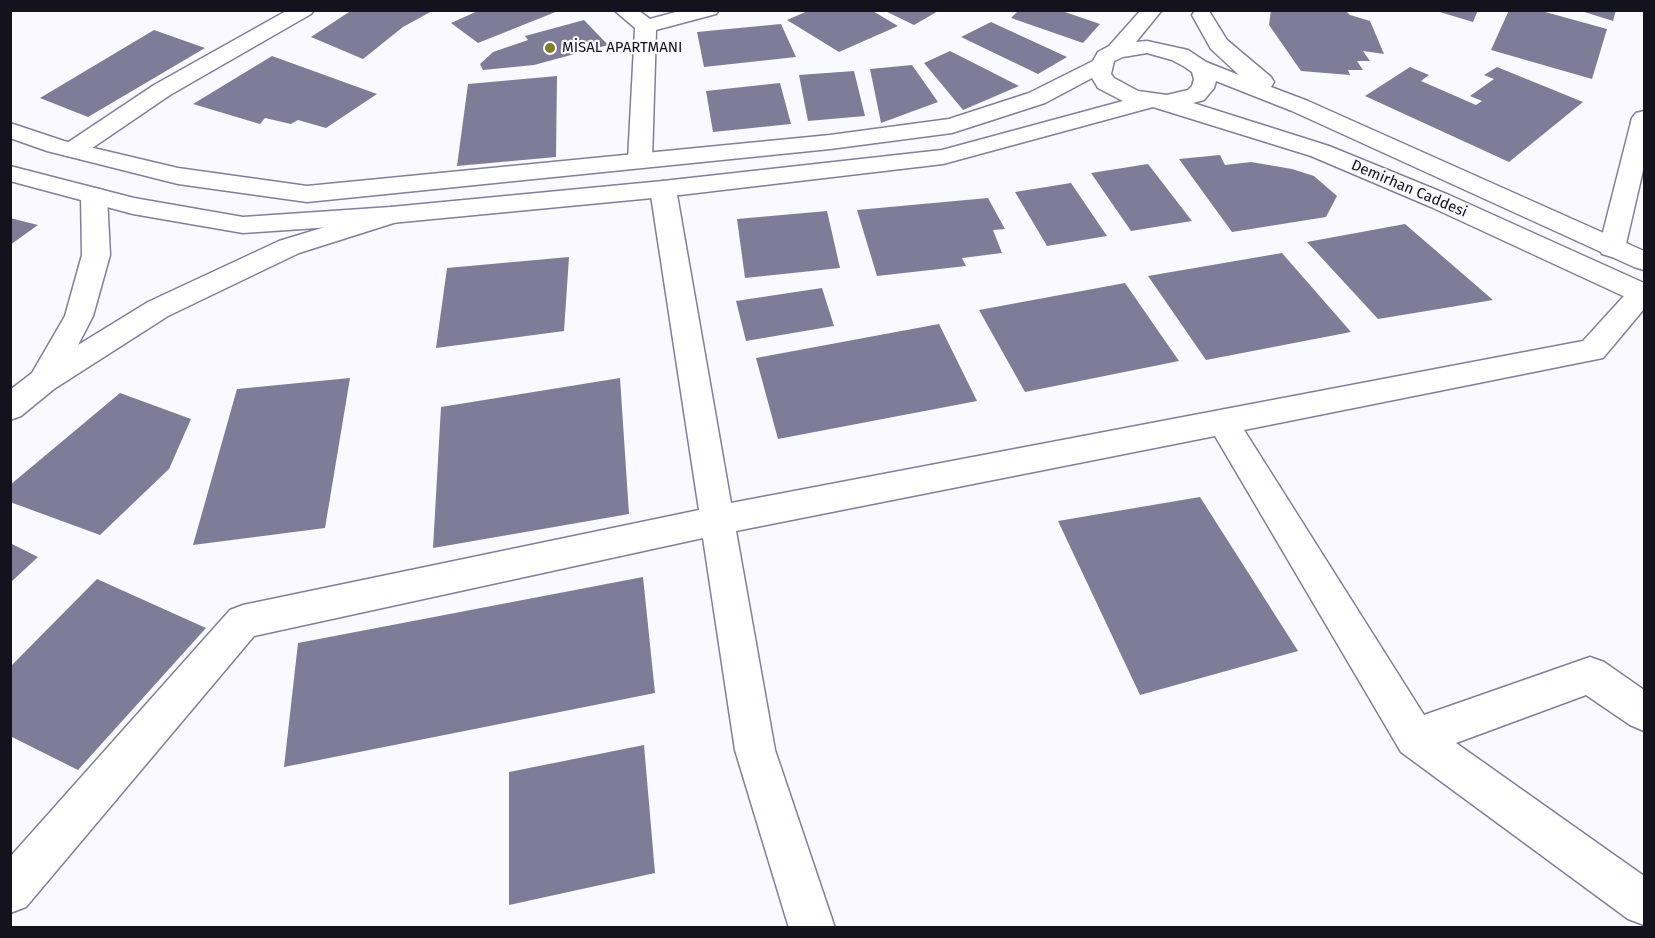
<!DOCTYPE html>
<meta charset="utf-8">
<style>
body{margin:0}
#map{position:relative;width:1655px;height:938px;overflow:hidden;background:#f9f9ff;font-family:"Fira Sans",sans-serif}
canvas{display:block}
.frame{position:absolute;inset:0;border:12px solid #14131d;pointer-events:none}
</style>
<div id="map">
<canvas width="1655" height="938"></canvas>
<div class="frame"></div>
</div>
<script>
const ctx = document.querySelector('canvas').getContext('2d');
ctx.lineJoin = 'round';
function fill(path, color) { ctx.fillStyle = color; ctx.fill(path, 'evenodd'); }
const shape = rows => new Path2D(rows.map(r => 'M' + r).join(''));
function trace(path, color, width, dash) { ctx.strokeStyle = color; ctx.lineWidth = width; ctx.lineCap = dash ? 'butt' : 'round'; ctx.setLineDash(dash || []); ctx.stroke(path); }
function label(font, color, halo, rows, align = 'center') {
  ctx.font = font + ' "Fira Sans",sans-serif'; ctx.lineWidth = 4.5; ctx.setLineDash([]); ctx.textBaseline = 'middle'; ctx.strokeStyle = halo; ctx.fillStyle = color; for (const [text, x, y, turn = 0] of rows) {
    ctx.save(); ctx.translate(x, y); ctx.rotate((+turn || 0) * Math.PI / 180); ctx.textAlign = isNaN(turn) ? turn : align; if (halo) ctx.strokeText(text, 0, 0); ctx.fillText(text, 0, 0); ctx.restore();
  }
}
const building = shape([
 [352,10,434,10,403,27,363,59,311,37],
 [480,10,557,10,558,11,478,43,451,23],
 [810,10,871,10,898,26,839,52,787,20],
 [883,10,940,10,914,25],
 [1019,10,1059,10,1100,24,1083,43,1011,18],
 [1271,10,1345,10,1350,15,1370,21,1384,54,1363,51,1370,61,1357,61,1363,70,1348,70,1350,75,1301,71,1269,25],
 [1433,10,1478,10,1473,22],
 [1509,10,1538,10,1607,29,1592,79,1491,50],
 [1578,10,1616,10,1613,21],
 [584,20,608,45,534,65,483,70,480,64,493,52,528,40,525,36],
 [991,22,1067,57,1038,74,961,37],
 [781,24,796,57,704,67,697,32],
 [154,30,205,48,88,117,40,98],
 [950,51,1019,86,963,110,924,63],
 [272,56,377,94,326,128,298,120,291,124,265,118,260,124,193,104],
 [912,65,938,102,881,123,870,69],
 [1410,67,1429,75,1421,81,1476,105,1482,101,1470,96,1494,79,1484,75,1497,67,1583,102,1509,162,1365,96],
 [854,71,865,116,808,121,799,75],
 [557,76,556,157,457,166,468,84],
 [780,83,791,124,713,132,706,91],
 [1220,155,1225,165,1251,162,1292,169,1314,176,1337,196,1326,217,1232,232,1179,159],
 [1148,164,1192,221,1131,231,1091,173],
 [1071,183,1107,236,1047,246,1015,192],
 [988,198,1005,229,993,230,1002,253,962,258,966,266,877,276,857,210],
 [827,211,840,268,745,278,737,219],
 [10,218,38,225,10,245],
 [1405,224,1493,300,1378,319,1307,242],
 [1282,253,1351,332,1206,360,1148,276],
 [569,257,564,331,436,348,447,268],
 [1125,283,1179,361,1025,392,979,310],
 [822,288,834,326,746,341,736,301],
 [939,324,977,401,778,439,756,358],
 [350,378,325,528,193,545,237,389],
 [620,378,629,514,433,548,441,407],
 [120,393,191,419,169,469,100,535,10,502,10,485],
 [1200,497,1298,651,1140,695,1058,521],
 [10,543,38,557,10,583],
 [643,577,655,693,284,767,298,643],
 [97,579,206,628,78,770,10,736,10,667],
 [644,745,655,873,509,905,509,772]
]);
const street = shape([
 [288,10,314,10,311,14,170,95,82,155,73,157,64,155,61,150,64,145,154,85,288,10],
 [614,10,638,10,650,19,683,10,719,10,716,14,656,30,652,160,649,165,640,167,631,165,628,160,635,28,614,10],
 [1644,111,1644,166,1625,248,1622,254,1612,257,1602,254,1599,248,1632,118,1636,113,1644,111],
 [663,181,672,184,676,189,731,503,1583,341,1633,286,1644,284,1644,309,1603,358,1244,430,1424,715,1590,657,1604,662,1644,690,1644,731,1630,725,1586,695,1456,743,1644,876,1644,925,1628,919,1401,752,1215,436,736,531,775,750,835,928,789,928,735,750,703,538,254,636,26,907,10,913,10,857,230,610,243,605,699,510,650,189,654,184,663,181],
 [94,188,103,190,107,196,110,255,93,316,78,345,148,302,279,241,391,207,400,209,404,215,400,221,299,253,168,316,54,389,21,416,10,420,10,390,32,373,65,316,82,255,81,196,85,190,94,188]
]);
const secondary = shape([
 [1141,10,1162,10,1136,42,1147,41,1188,50,1206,62,1239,75,1211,49,1192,15,1195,11,1209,11,1227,40,1271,77,1274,82,1271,87,1308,101,1644,251,1644,270,1634,267,1292,111,1216,81,1214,88,1204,100,1193,103,1329,146,1449,195,1644,283,1644,303,1634,301,1431,207,1311,156,1153,107,943,164,663,197,391,223,243,233,133,214,10,181,10,166,134,198,243,217,391,207,663,181,942,150,1123,101,1098,88,1092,78,1045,103,952,133,830,149,307,202,178,184,47,151,10,138,10,123,64,141,178,168,307,186,830,135,949,119,1029,93,1093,61,1098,52,1109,46,1141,10],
 [1147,53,1172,60,1185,67,1192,72,1194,79,1192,86,1188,90,1167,95,1138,91,1114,78,1111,74,1114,61,1123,57,1147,53]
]);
const markers = [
 [550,48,6,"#7f7e27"]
];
const farPoinames = [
 ["MİSAL APARTMANI",562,48]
];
const farStreetnames = [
 ["Demirhan Caddesi",1409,189,23]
];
fill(building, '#7e7c96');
trace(street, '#817f99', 3);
trace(secondary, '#817f99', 3);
fill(street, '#fff');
fill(secondary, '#fff');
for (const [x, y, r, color] of markers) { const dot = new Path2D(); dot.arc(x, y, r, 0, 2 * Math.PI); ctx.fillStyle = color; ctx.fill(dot); trace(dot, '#f9f9ff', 2); }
label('15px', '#14131d', '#f9f9ff', farPoinames, 'left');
label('15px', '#14131d', '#f9f9ff', farStreetnames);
</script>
